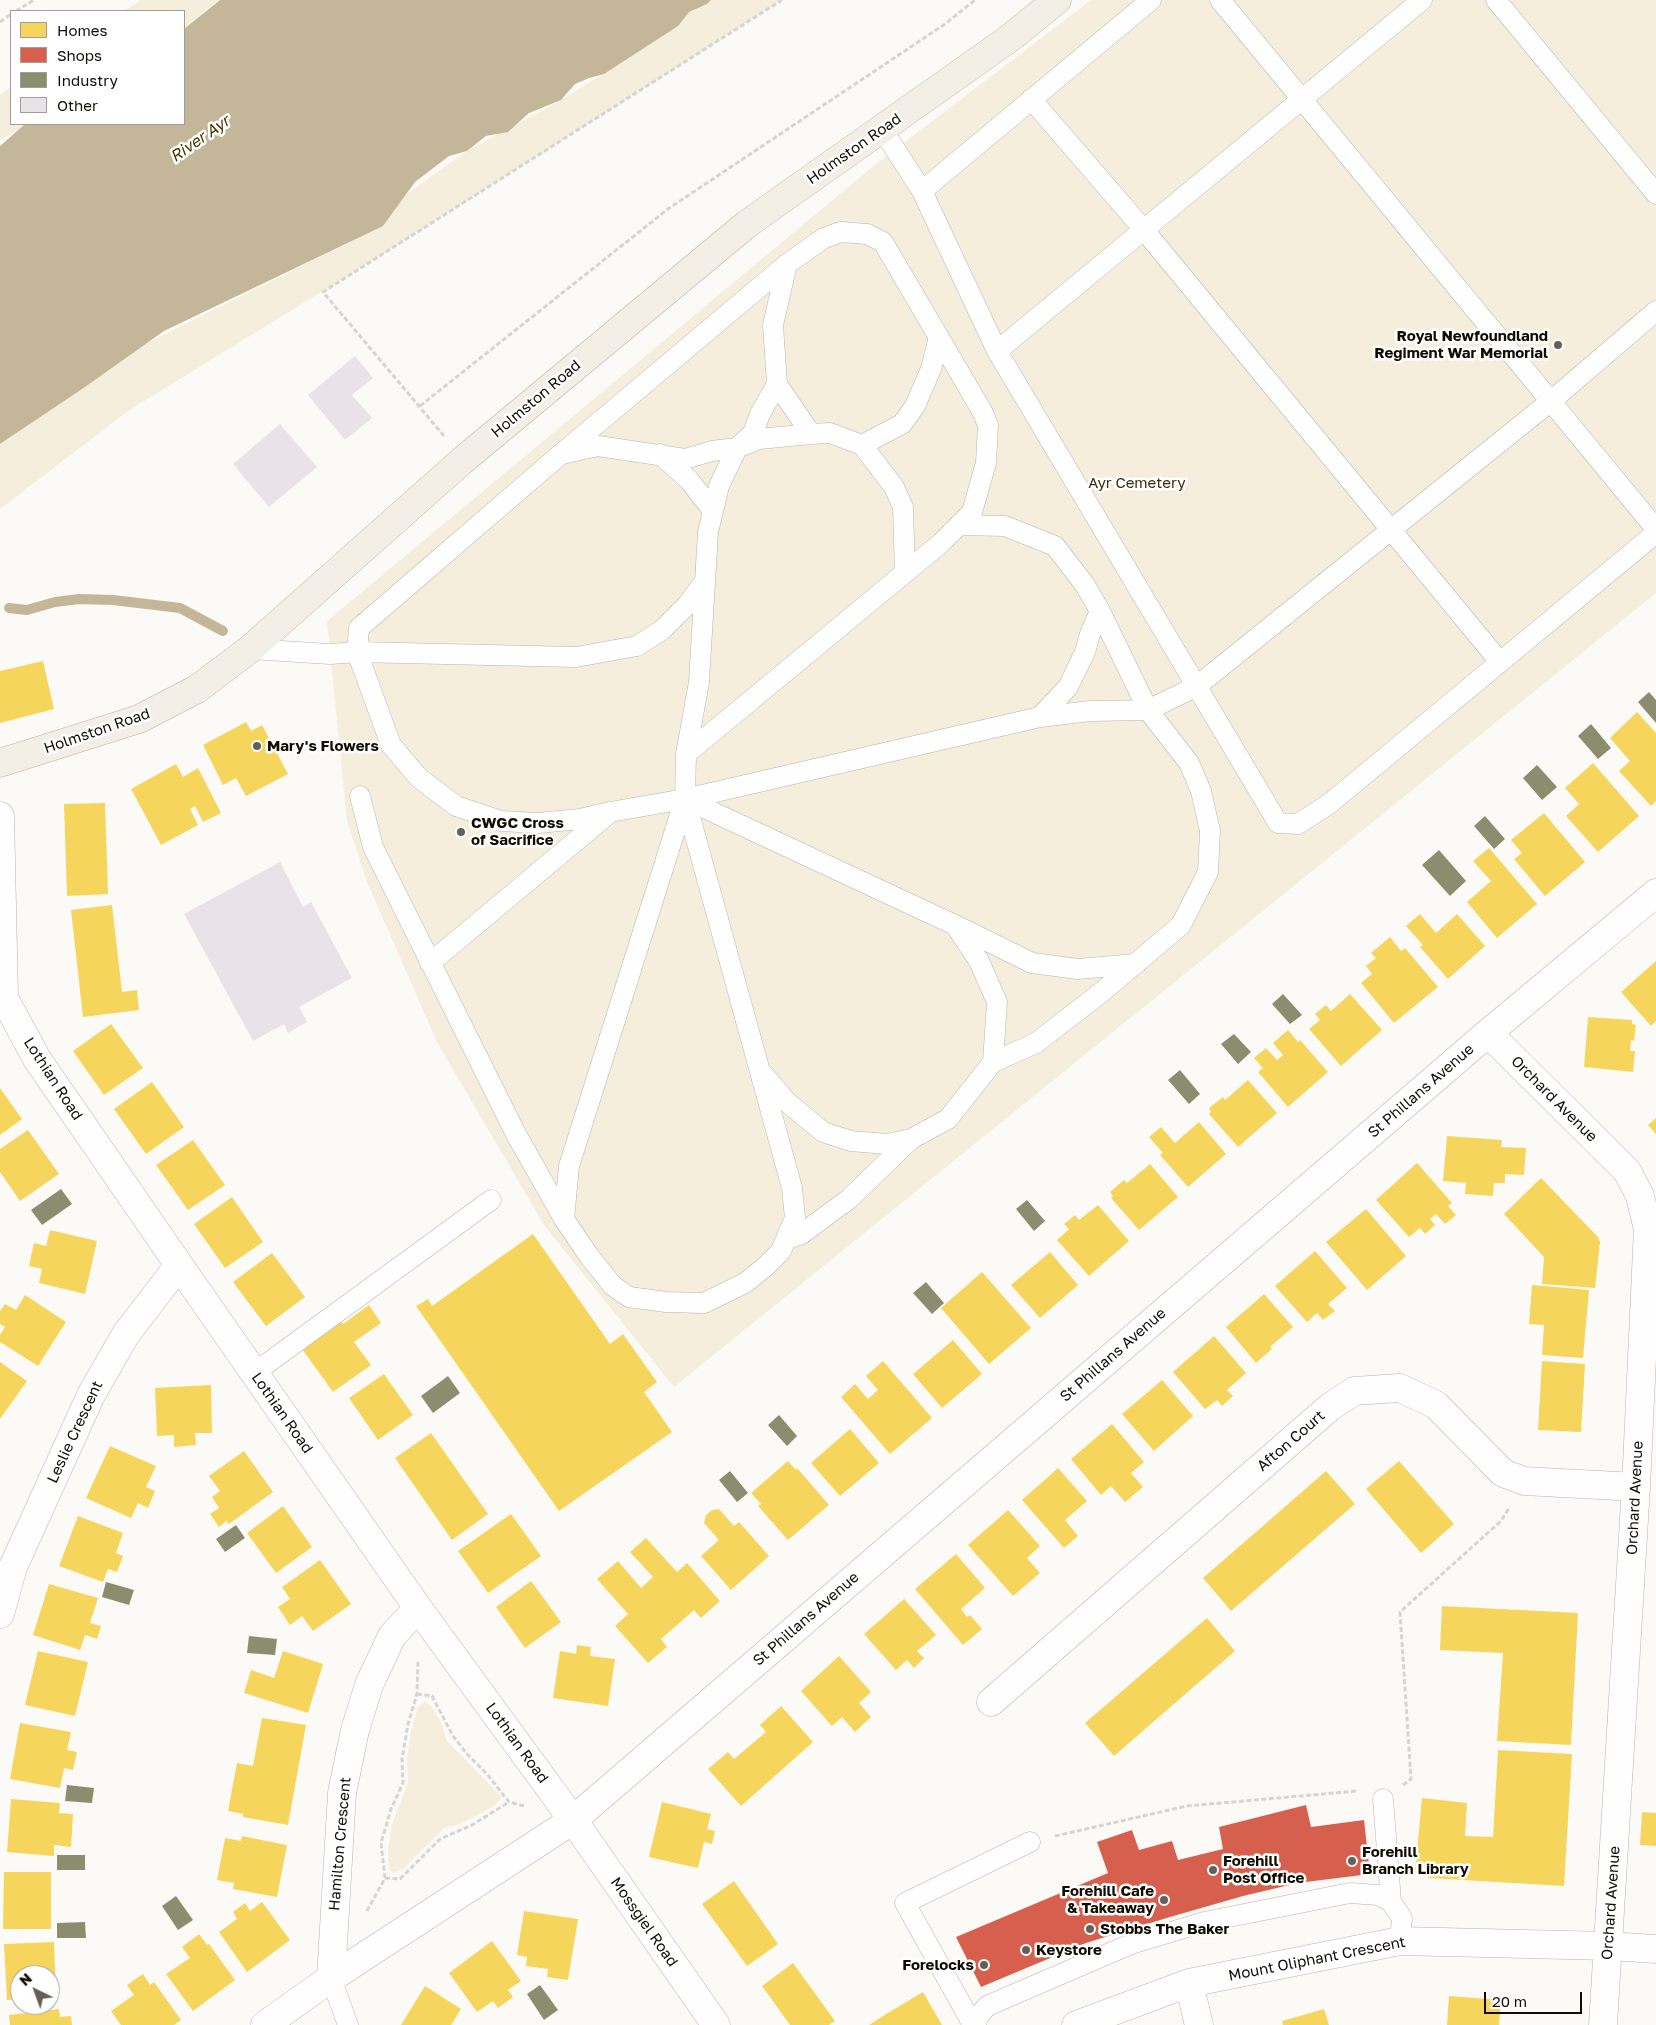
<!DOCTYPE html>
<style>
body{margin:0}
#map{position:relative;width:1656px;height:2025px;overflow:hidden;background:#fcfaf6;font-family:"Golos Text",sans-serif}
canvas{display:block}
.legend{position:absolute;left:10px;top:10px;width:175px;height:115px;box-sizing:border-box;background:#fff;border:1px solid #a09e9a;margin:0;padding:6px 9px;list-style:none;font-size:15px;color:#120d03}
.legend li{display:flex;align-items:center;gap:10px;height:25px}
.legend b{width:25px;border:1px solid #a09e9a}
.north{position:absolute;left:10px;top:1965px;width:50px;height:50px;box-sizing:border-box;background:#fff;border:1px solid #a09e9a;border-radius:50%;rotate:318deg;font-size:14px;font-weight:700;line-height:20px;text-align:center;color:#120d03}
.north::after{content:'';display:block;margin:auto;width:18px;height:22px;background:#646058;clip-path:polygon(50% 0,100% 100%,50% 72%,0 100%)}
.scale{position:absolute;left:1484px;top:1992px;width:98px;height:22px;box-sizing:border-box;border:2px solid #120d03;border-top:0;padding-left:6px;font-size:15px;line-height:18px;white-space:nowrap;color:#120d03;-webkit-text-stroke:4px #fff;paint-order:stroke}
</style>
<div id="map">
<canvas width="1656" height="2025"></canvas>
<ul class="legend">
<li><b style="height:14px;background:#f6d55c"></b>Homes</li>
<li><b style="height:14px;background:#d6604d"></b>Shops</li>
<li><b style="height:14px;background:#8c8c6e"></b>Industry</li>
<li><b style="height:14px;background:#e9e3e7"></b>Other</li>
</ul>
<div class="north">N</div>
<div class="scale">20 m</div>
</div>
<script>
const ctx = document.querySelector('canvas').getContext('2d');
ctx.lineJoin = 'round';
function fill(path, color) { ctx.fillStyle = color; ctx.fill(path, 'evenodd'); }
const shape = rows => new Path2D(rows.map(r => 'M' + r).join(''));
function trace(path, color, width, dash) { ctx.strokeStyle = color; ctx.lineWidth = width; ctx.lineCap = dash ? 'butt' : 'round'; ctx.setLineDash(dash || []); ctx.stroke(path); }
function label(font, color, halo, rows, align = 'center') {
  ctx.font = font + ' "Golos Text",sans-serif'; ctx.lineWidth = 5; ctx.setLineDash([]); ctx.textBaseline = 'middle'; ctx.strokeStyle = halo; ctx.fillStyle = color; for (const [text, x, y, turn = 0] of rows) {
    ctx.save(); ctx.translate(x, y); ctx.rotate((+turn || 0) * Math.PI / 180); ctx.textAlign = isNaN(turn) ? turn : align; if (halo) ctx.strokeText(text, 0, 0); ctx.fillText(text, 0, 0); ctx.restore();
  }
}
const green = shape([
 [141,0,218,0,184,29,184,11,124,11],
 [705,0,781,0,373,260,128,411,0,509,0,444,145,344,364,235,408,193,467,151,561,100,625,60],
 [1091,0,1656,0,1656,593,674,1387,544,1225,437,1042,367,882,347,821,327,621,876,164],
 [11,87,11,124,26,124,0,141,0,95],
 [425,1701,432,1707,440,1720,447,1741,502,1797,494,1806,460,1824,444,1828,402,1870,392,1873,389,1869,388,1849,392,1824,408,1782,407,1760,410,1735,418,1707]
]);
const water = shape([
 [220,0,711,0,707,4,689,12,678,26,604,74,589,78,575,84,561,100,529,113,508,132,486,136,467,151,449,156,415,182,383,226,164,331,85,387,0,444,0,146,25,124,184,124,184,29]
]);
const homes = shape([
 [43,661,54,709,0,723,0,671],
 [1637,712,1656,733,1656,801,1651,806,1619,771,1630,761,1610,738],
 [246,722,251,731,262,725,288,774,246,796,236,778,223,785,203,745],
 [1593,763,1639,816,1598,852,1566,816,1579,804,1565,788],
 [176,764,183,777,198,768,221,813,203,822,195,806,190,809,198,825,161,845,131,789],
 [105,803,108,894,67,896,64,804],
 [1544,813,1585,862,1545,896,1514,859,1522,853,1511,840],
 [1489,848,1537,904,1497,938,1467,902,1491,881,1473,861],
 [112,905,122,992,137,990,139,1010,83,1017,71,910],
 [1420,914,1436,933,1457,914,1485,946,1448,979,1420,947,1423,945,1406,926],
 [1390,937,1401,951,1405,948,1438,987,1394,1023,1361,983,1372,974,1366,966,1376,958,1371,953],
 [1656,961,1656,1021,1651,1026,1621,992],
 [1350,994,1382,1030,1341,1066,1309,1029,1320,1020,1315,1014,1326,1005,1331,1011],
 [1588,1017,1632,1020,1632,1024,1636,1025,1634,1041,1631,1040,1630,1051,1635,1051,1633,1072,1584,1067],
 [111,1024,143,1068,104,1095,73,1051],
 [1288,1030,1298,1042,1300,1040,1328,1072,1288,1107,1258,1072,1263,1068,1254,1058,1266,1048,1277,1060,1283,1055,1273,1043],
 [1248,1080,1277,1113,1238,1147,1209,1114,1211,1112,1209,1108,1223,1097,1225,1100],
 [152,1082,184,1127,146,1154,114,1109],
 [0,1088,22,1119,0,1135],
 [1656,1118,1656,1134,1648,1125],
 [1199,1122,1226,1154,1188,1187,1160,1155,1163,1153,1149,1137,1161,1127,1175,1143],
 [28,1130,59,1174,20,1201,0,1172,0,1149],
 [1447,1136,1502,1140,1501,1147,1526,1148,1524,1175,1505,1174,1505,1183,1494,1183,1493,1196,1465,1194,1466,1183,1443,1181],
 [193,1140,225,1185,188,1210,156,1165],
 [1417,1163,1452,1203,1448,1206,1456,1215,1445,1224,1436,1214,1430,1219,1435,1225,1425,1234,1420,1228,1409,1237,1376,1200],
 [1150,1164,1178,1197,1139,1230,1111,1198,1113,1196,1110,1192,1124,1180,1127,1183],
 [1541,1178,1598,1237,1600,1242,1595,1288,1542,1284,1544,1257,1504,1214],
 [232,1197,263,1242,225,1268,194,1224],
 [1098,1205,1129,1241,1089,1276,1057,1240,1069,1229,1064,1224,1075,1215,1079,1220],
 [1366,1209,1406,1256,1367,1290,1326,1242],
 [50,1230,97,1241,85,1294,39,1283,42,1269,29,1266,34,1243,46,1246],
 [533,1234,610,1344,623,1334,657,1382,644,1392,672,1432,559,1511,416,1306,428,1299,432,1306],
 [1315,1251,1347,1288,1328,1304,1335,1311,1323,1320,1317,1313,1307,1322,1275,1286],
 [1050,1252,1078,1285,1040,1318,1011,1285],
 [272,1253,305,1297,266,1326,233,1282],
 [982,1272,1031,1328,989,1364,941,1308],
 [1532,1285,1589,1290,1583,1358,1542,1355,1544,1325,1529,1324],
 [1264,1294,1293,1327,1270,1347,1272,1349,1256,1363,1226,1327],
 [25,1295,66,1322,38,1366,0,1342,0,1335,5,1327,0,1324,0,1311,5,1304,16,1310],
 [369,1305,381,1323,354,1342,371,1365,333,1392,302,1349,341,1321,343,1324],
 [1214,1336,1246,1373,1227,1390,1233,1396,1222,1406,1217,1400,1205,1409,1173,1372],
 [953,1340,982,1374,942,1408,913,1374],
 [883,1361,932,1418,890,1454,841,1397,855,1384,868,1399,878,1390,866,1376],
 [1542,1361,1585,1364,1581,1432,1538,1430],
 [0,1362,27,1381,0,1419],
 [384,1374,413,1415,378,1440,349,1398],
 [1162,1380,1193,1416,1154,1451,1122,1414],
 [211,1385,212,1433,195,1433,196,1445,174,1447,174,1435,157,1436,155,1388],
 [1112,1424,1144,1462,1131,1473,1143,1487,1125,1502,1111,1486,1101,1495,1071,1459],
 [850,1429,879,1463,840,1496,811,1463],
 [431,1433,488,1514,452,1540,395,1458],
 [110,1446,156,1466,146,1487,155,1491,148,1508,138,1503,131,1518,86,1498],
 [244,1451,273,1492,229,1524,226,1521,219,1527,210,1514,219,1508,212,1497,220,1491,209,1476],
 [788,1461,796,1470,797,1468,829,1505,788,1540,758,1506,761,1504,751,1493],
 [1399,1461,1454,1524,1421,1553,1366,1489],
 [1058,1468,1087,1501,1065,1520,1078,1536,1064,1548,1022,1500],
 [1326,1471,1355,1504,1231,1611,1203,1578],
 [283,1506,312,1547,276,1573,247,1533],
 [719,1509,734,1526,739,1522,769,1556,731,1590,701,1556,719,1540,704,1523,706,1515,712,1510],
 [1008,1510,1040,1546,1027,1558,1040,1573,1013,1596,968,1545],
 [511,1514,541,1556,488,1593,458,1551],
 [78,1516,123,1533,116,1553,123,1556,117,1572,108,1569,103,1582,59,1566],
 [646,1538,677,1572,687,1563,720,1601,701,1618,694,1610,661,1639,667,1647,648,1663,615,1626,628,1614,597,1579,618,1561,641,1588,653,1577,630,1552],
 [956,1554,985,1588,961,1609,967,1617,970,1615,982,1629,963,1645,915,1589],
 [320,1560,351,1604,313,1631,302,1616,290,1625,278,1607,290,1599,282,1587],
 [531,1581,561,1622,525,1648,496,1607],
 [49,1584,98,1598,90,1623,101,1626,97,1639,85,1635,80,1650,33,1635],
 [904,1599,936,1635,917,1651,924,1658,914,1668,907,1660,896,1670,864,1634],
 [1442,1606,1578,1613,1571,1745,1497,1741,1503,1653,1440,1650],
 [1207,1618,1235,1651,1114,1756,1085,1723],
 [577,1645,591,1647,590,1656,615,1659,608,1706,553,1698,560,1651,576,1654],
 [38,1651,88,1662,75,1716,25,1705],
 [283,1651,323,1664,308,1713,244,1693,251,1670,274,1678],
 [839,1656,871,1692,859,1703,871,1717,855,1732,842,1717,832,1726,801,1691],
 [781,1706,813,1742,741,1806,708,1769,728,1752,734,1759,766,1732,760,1725],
 [262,1718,306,1725,288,1825,243,1817,243,1814,228,1811,237,1763,253,1766],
 [20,1723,71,1732,67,1750,77,1752,73,1770,64,1768,60,1788,10,1779],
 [1498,1750,1572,1754,1564,1886,1428,1878,1429,1873,1415,1872,1422,1798,1467,1803,1465,1836,1493,1837],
 [11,1799,60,1803,59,1813,73,1814,71,1847,54,1845,54,1856,7,1852],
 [662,1802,711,1814,707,1829,715,1831,712,1844,704,1842,698,1868,649,1857],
 [1642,1812,1656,1813,1656,1846,1640,1845],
 [242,1836,287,1845,277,1897,233,1889,234,1883,217,1880,225,1838,241,1841],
 [4,1872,51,1872,51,1929,3,1929],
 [734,1881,778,1944,747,1966,702,1904],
 [262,1902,290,1940,247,1972,219,1932,237,1919,233,1912,245,1903,250,1911],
 [524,1911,578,1919,568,1980,547,1977,548,1969,526,1966,527,1957,517,1955],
 [199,1934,207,1945,209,1944,235,1980,193,2011,166,1974,190,1958,182,1947],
 [492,1941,521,1981,508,1990,513,1997,498,2008,493,2001,477,2012,449,1973],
 [54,1942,56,1997,50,1997,50,1975,20,1975,20,1999,7,2000,4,1944],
 [793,1963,835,2021,829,2025,790,2025,762,1986],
 [143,1974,150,1985,154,1982,181,2020,174,2025,121,2025,111,2011,134,1995,127,1985],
 [425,1986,461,2009,451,2025,401,2025],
 [923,1992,942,2025,869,2025,891,2011],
 [1449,1996,1501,2000,1499,2025,1447,2025],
 [59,2009,60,2017,71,2016,72,2025,10,2025,9,2015],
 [1324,2009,1329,2025,1283,2025,1282,2021]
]);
const shops = shape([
 [1306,1805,1311,1827,1364,1820,1370,1874,1298,1883,1243,1896,1170,1917,1086,1943,981,1987,956,1937,1108,1873,1097,1842,1132,1830,1139,1850,1172,1841,1178,1860,1223,1849,1219,1827]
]);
const industry = shape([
 [1649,692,1656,700,1656,723,1638,702],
 [1591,724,1611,748,1598,759,1578,736],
 [1537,765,1557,787,1542,800,1523,778],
 [1485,816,1505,839,1494,849,1474,826],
 [1439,850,1466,881,1450,896,1422,865],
 [1283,994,1302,1015,1290,1024,1272,1004],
 [1234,1034,1251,1052,1238,1064,1221,1044],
 [1180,1070,1200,1094,1189,1104,1168,1080],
 [61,1189,72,1204,42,1225,31,1210],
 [1027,1200,1045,1221,1034,1231,1016,1209],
 [926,1282,944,1303,932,1314,913,1293],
 [448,1376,460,1393,433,1413,421,1396],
 [779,1415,797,1436,787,1446,768,1425],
 [730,1471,748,1493,737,1502,719,1480],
 [236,1525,245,1538,225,1552,216,1539],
 [106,1582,134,1590,129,1605,102,1597],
 [249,1636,277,1639,275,1655,247,1653],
 [67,1785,94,1788,92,1803,65,1801],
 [57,1855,85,1855,85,1870,57,1870],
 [176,1896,193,1920,178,1930,162,1906],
 [85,1922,86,1938,57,1938,57,1923],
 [540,1985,558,2010,544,2020,527,1994]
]);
const stream = shape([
 [9,608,27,610,55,602,79,599,113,600,180,608,223,631]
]);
const building = shape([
 [355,356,373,378,352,395,372,418,345,440,308,395],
 [280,424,317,467,269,507,233,464],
 [280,862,303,907,311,902,352,978,299,1007,307,1022,288,1033,284,1024,253,1041,184,914]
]);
const path = shape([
 [16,11,34,0],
 [0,22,11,14],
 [420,406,668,209,945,24,975,0],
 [444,436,323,292,782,0],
 [417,1694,432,1696,453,1736,467,1754,487,1774,509,1802,524,1806],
 [1403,1785,1411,1779,1400,1612,1501,1521,1509,1508],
 [1055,1836,1187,1806,1357,1791],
 [385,1878,400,1879,440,1839,472,1825,509,1802],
 [367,1911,385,1878,381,1843,391,1809,403,1783,402,1759,408,1724,417,1694,418,1661]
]);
const lane = shape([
 [1151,0,922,191,997,351,1278,823,1298,824,1329,804,1656,533],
 [1220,0,1656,529],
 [1496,0,1656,194],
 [1031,99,1144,230,1500,662],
 [882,129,922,191],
 [787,264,773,325,777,384,811,434],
 [997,351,1422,0],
 [862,445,902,424,915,406,931,369,939,337],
 [566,453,598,446,685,459,712,451,737,448,753,433,760,414,777,384],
 [660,454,689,480,713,511],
 [959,525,1005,526,1055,546,1085,585,1100,611,1148,710,1189,763,1201,791,1210,831,1208,872,1181,925,1103,991,1036,1043,993,1062],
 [250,649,330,654,357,652,576,657,637,646,662,630,687,605,705,581],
 [1040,717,1068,687,1085,652,1090,634,1100,611],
 [686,754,699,682,708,532,719,486,737,448,759,439,811,434,830,433,862,445,894,487,903,507,905,573],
 [360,796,373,847,517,1136,564,1219],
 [685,799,792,1188,795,1218,781,1251,765,1267,745,1283,704,1303,666,1302,629,1297,613,1286,589,1256,564,1219,569,1166,685,799,686,754,941,543,972,512,986,463,988,425,982,411,883,242,867,234,841,232,824,238,787,264,561,454,359,628,357,652,391,745,419,778,456,806,501,821,538,823,580,819,610,812,685,799,1040,717,1090,711,1148,710,1197,686,1551,401,1656,311],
 [685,799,955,925,979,961,997,1002,993,1062,948,1119,911,1139,887,1144,851,1141,823,1132,787,1102,763,1074],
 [957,926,1032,963,1078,969,1136,964],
 [430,963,607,815],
 [786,1239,800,1235,849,1199,911,1139],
 [254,1373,491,1200],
 [1383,1799,1391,1902],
 [331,1978,348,2025],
 [973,2025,905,1903,1030,1842],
 [976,2025,978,2017,987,2006,1131,1944,1204,1922,1350,1893,1378,1895,1391,1902,1402,1918,1400,1941]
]);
const street = shape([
 [0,816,4,998,0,998],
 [4,998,37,1059,179,1265,418,1608,573,1820,716,2025],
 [1488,1033,1627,1171,1640,1196,1648,1229,1636,1487,1603,2025],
 [0,1614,13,1567,91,1395,126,1334,179,1265],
 [991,1702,1330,1407,1354,1391,1400,1388,1436,1405,1503,1473,1524,1481,1636,1487],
 [331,1978,342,1793,355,1730,369,1685,392,1636,418,1608],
 [1189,1983,1199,2025],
 [265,2025,331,1978,573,1820,1488,1033,1656,893],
 [1076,2025,1189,1983,1400,1941,1609,1946,1656,1949]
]);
const primary = shape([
 [0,763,139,719,197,689,250,649,463,460,747,224,1010,38,1057,0]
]);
const markers = [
 [1558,345,5,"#646058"],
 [257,746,5,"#646058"],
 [461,832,5,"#646058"],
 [1352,1861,5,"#646058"],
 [1213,1870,5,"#646058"],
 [1164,1900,5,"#646058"],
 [1090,1929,5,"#646058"],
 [1026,1950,5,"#646058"],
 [984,1965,5,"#646058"]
];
const streetNames = [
 ["Holmston Road",854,149,-35],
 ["Holmston Road",536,399,-40],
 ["Holmston Road",97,731,-19],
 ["Lothian Road",53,1079,57],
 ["St Phillans Avenue",1421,1091,-41],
 ["Orchard Avenue",1554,1099,45],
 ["St Phillans Avenue",1113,1355,-41],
 ["Lothian Road",282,1413,55],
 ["Leslie Crescent",75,1432,-65],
 ["Afton Court",1291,1441,-41],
 ["Orchard Avenue",1635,1498,-87],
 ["St Phillans Avenue",806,1619,-41],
 ["Lothian Road",517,1743,54],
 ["Hamilton Crescent",340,1844,-85],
 ["Orchard Avenue",1611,1903,-86],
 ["Mossgiel Road",644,1922,55],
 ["Mount Oliphant Crescent",1317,1959,-11]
];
const poiNames = [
 ["Royal Newfoundland",1548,336,"right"],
 ["Regiment War Memorial",1548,353,"right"],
 ["Mary's Flowers",267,746],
 ["CWGC Cross",471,823],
 ["of Sacrifice",471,840],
 ["Forehill",1362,1852],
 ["Branch Library",1362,1869],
 ["Forehill",1223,1861],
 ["Post Office",1223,1878],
 ["Forehill Cafe",1154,1891,"right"],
 ["& Takeaway",1154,1908,"right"],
 ["Stobbs The Baker",1100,1929],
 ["Keystore",1036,1950],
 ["Forelocks",974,1965,"right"]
];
const parkNames = [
 ["Ayr Cemetery",1137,483]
];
const waterNames = [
 ["River Ayr",200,139,-35]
];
fill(green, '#f6eedc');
fill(water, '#c4b799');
fill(homes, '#f6d55c');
fill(shops, '#d6604d');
fill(industry, '#8c8c6e');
trace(stream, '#c4b799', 10);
fill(building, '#e9e3e7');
trace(lane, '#b7b4ac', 21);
trace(street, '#b7b4ac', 29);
trace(primary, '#bab3a2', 29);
trace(path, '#d7d5d4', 3, [5, 2.5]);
trace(lane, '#fffefe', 20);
trace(street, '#fffefe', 28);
trace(primary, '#f3efe6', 28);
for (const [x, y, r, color] of markers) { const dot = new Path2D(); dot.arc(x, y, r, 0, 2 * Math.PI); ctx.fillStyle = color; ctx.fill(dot); trace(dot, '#fff', 2); }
label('15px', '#120d03', '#fff', streetNames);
label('bold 15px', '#120d03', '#fff', poiNames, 'left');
label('15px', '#3c2e0b', '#fff', parkNames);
label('italic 16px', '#4b3700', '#fff', waterNames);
</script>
